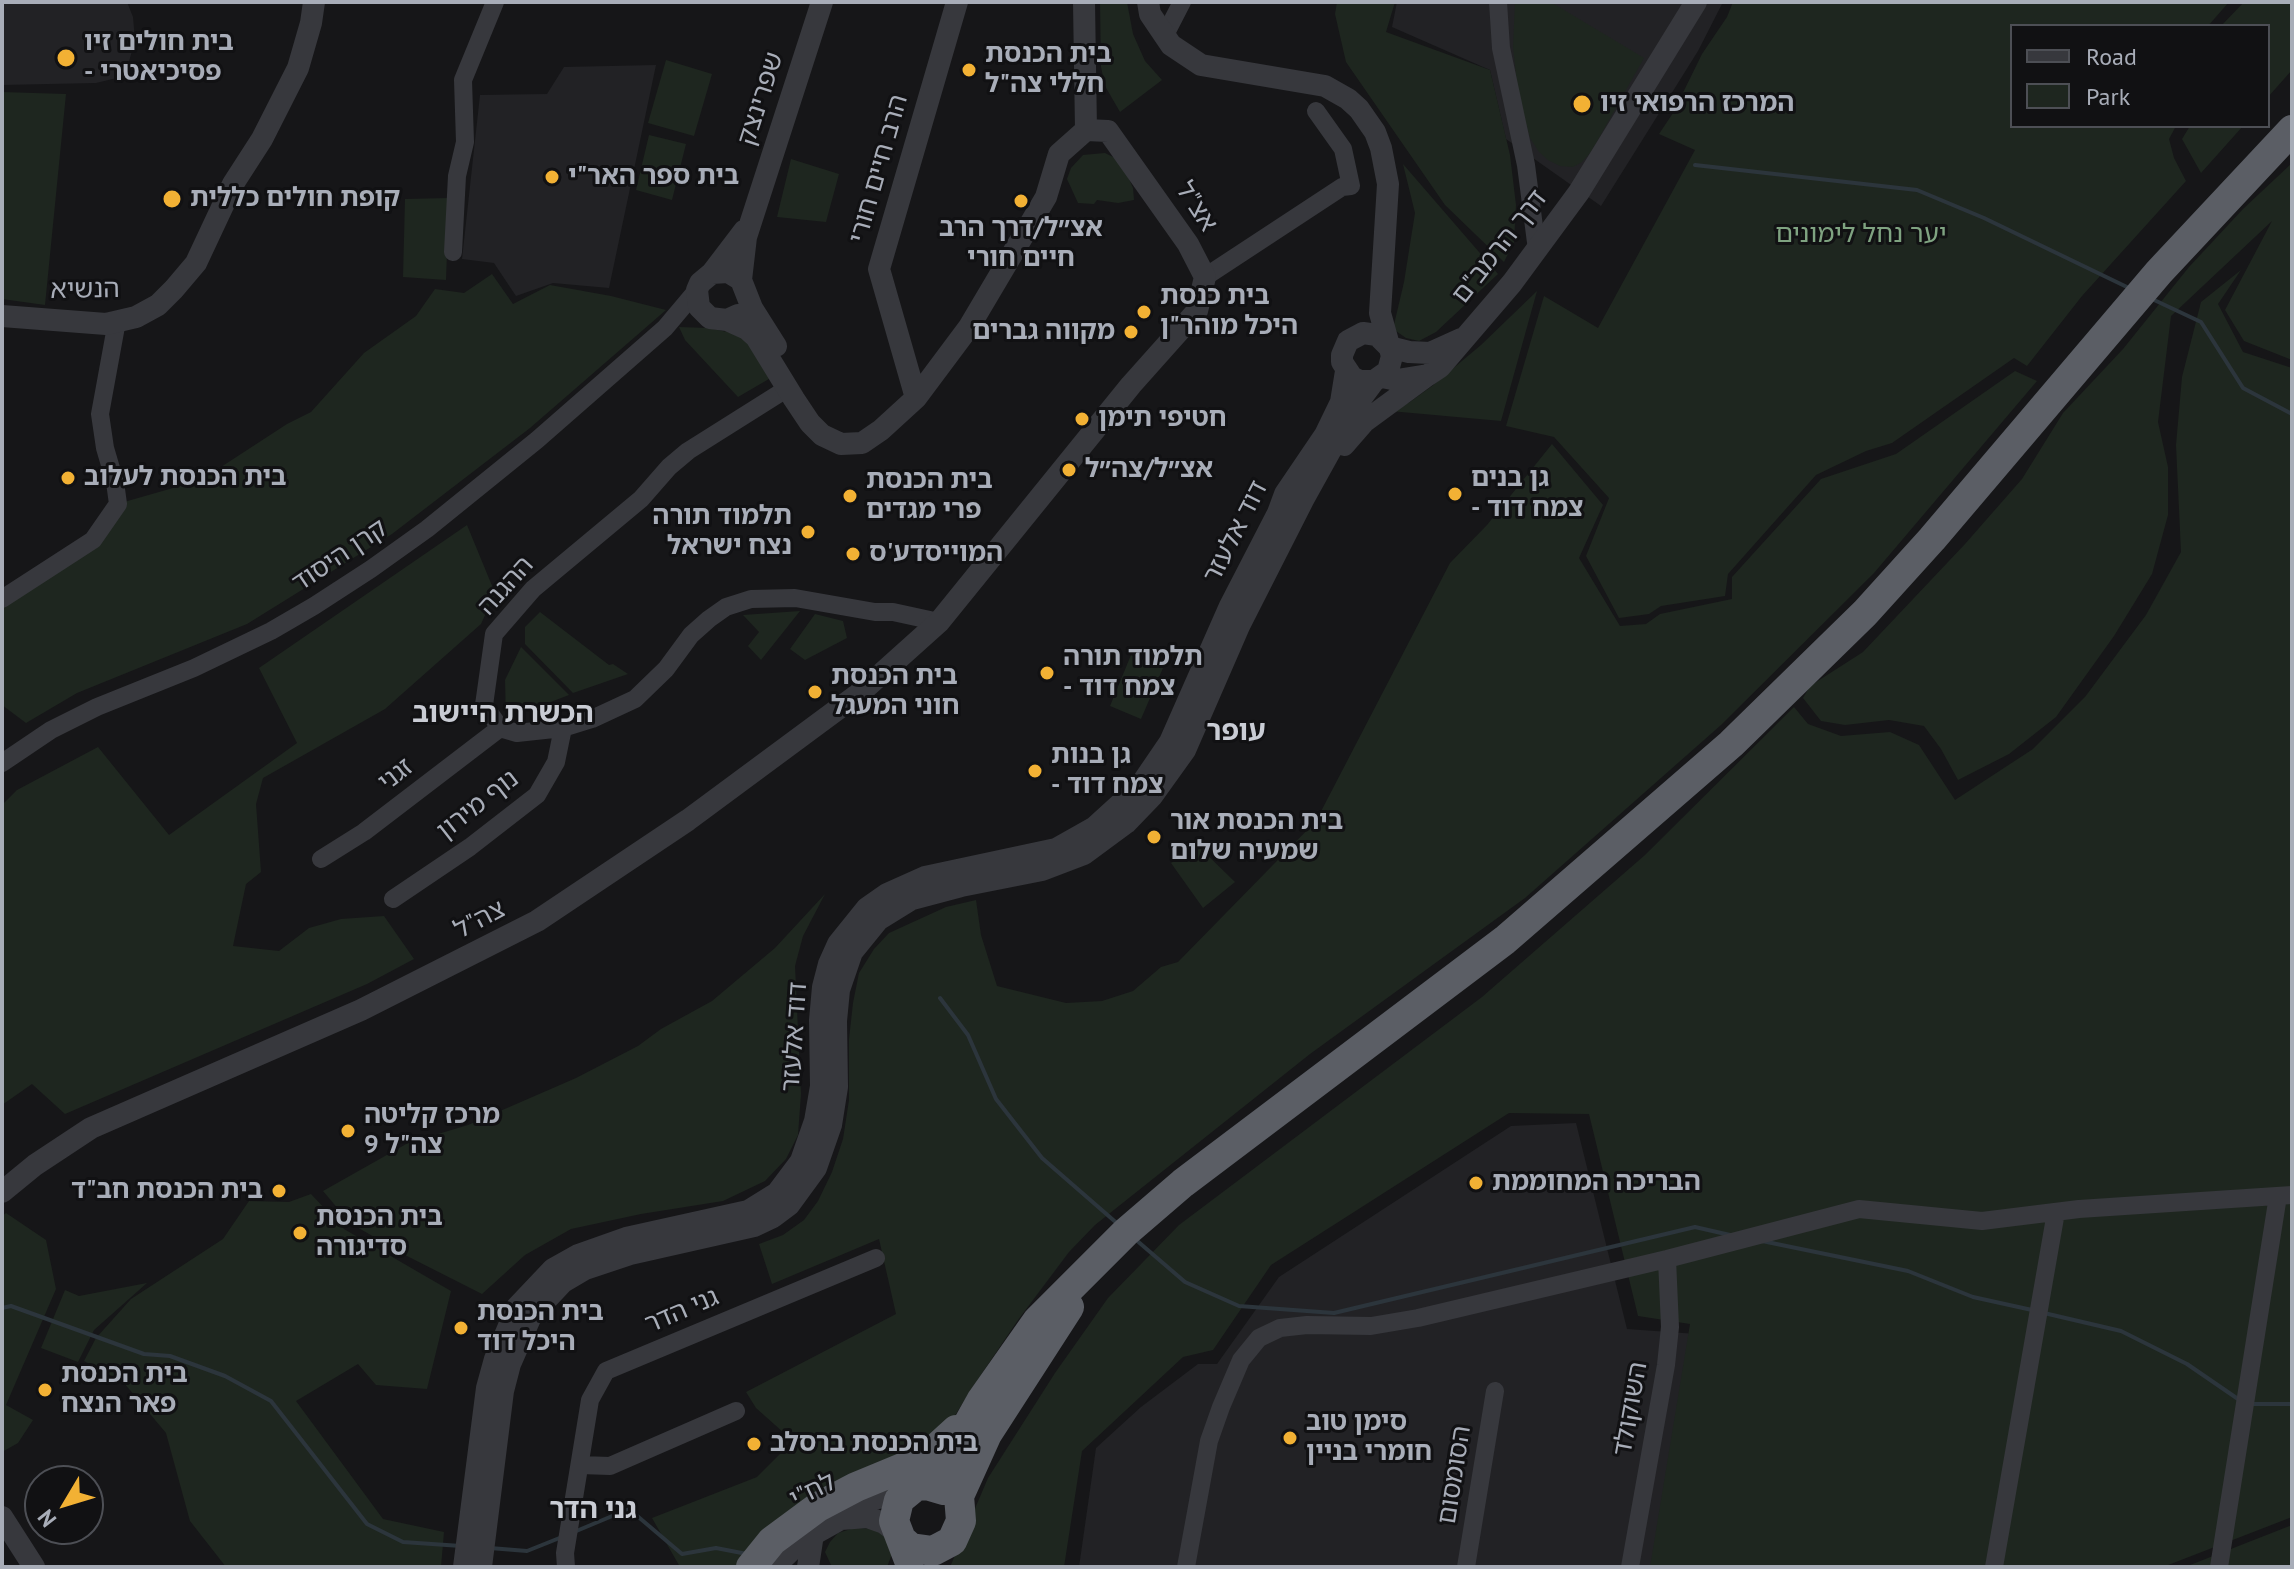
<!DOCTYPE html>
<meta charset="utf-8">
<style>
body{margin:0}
#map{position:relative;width:2294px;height:1569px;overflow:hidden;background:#161618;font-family:"PT Sans",sans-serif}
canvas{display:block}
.frame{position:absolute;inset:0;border:4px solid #a8adb8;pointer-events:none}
.legend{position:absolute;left:2010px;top:24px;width:260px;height:104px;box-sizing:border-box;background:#111113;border:2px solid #4d4f55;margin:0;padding:10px 14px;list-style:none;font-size:24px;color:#a8adb8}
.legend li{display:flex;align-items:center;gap:16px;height:40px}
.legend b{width:40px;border:2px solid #4d4f55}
.north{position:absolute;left:24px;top:1465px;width:80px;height:80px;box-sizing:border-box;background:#111113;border:2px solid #4d4f55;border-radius:50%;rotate:232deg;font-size:22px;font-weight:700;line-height:32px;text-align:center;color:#a8adb8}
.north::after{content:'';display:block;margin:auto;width:28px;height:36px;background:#f2b134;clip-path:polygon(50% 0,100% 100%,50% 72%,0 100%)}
</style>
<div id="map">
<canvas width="2294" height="1569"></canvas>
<div class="frame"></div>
<ul class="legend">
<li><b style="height:10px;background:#37383d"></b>Road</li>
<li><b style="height:22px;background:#1e261f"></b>Park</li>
</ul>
<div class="north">N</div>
</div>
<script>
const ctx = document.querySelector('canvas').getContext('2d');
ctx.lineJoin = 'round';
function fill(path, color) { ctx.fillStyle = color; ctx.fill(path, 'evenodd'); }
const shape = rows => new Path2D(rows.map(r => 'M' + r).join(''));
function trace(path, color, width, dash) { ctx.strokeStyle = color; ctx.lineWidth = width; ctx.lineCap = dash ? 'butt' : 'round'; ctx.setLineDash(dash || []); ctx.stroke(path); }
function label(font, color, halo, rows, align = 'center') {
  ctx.font = font + ' "PT Sans","Noto Sans Hebrew",sans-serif'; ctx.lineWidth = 6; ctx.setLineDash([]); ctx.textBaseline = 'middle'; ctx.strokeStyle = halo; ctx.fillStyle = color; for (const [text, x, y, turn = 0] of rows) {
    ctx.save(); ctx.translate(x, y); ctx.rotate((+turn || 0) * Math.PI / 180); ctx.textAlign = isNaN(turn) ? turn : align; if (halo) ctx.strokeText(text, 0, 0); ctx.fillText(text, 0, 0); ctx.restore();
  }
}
const built = shape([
 [2,2,127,2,133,17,135,40,125,76,96,83,2,85],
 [1397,2,1723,2,1698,51,1601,206,1506,139,1490,70,1392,27],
 [656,65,609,288,553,283,516,296,494,263,462,259,480,95,547,94,564,67],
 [1576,1123,1627,1329,1697,1334,1652,1567,1079,1567,1096,1448,1141,1407,1198,1364,1217,1364,1279,1277,1511,1126]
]);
const green = shape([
 [1100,2,1127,2,1133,34,1145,61,1162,80,1120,112,1105,86,1101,67],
 [1337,2,1395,2,1386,32,1490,70,1510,155,1516,205,1514,242,1504,262,1445,205,1346,62,1335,14],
 [1515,2,1554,4,1644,58,1591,152,1582,162,1573,167,1560,166,1548,160,1539,152,1530,138,1518,93,1513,47],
 [1733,2,2229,2,2208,26,2012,26,2012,126,2176,126,2169,139,2174,158,2186,181,2082,296,2027,366,2014,358,1892,443,1866,451,1816,475,1728,574,1725,596,1661,606,1649,614,1619,618,1586,556,1609,498,1554,437,1506,426,1544,296,1598,328,1695,150,1659,134,1673,113,1702,54,1727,17],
 [2244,2,2292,2,2292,70,2268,97,2268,26,2221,26],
 [666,60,712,74,694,136,648,123],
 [2,92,66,94,45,305,2,299],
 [2190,126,2243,126,2201,173,2182,139],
 [649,135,686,144,672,200,636,190],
 [1105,153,1121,161,1133,188,1134,200,1118,203,1097,200,1094,204,1078,203,1067,179,1071,168,1083,155],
 [791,159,839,174,826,222,777,217],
 [2292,163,2292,360,2244,341,2225,310,2272,221,2171,316,2158,422,2168,467,2168,515,2152,574,2114,636,2056,717,2009,754,1958,780,1941,749,1924,726,1889,720,1845,725,1821,721,1803,698,1810,686,1863,652,1965,544,2022,479,2063,413,2123,349,2189,267,2243,209],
 [1403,164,1498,274,1436,332,1419,341,1406,338,1393,329,1404,282,1415,213],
 [449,198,446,280,403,277,405,199],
 [2241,270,2218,304,2243,352,2292,368,2292,1517,2163,1567,1650,1567,1690,1324,1638,1316,1589,1114,1509,1113,1271,1265,1213,1350,1183,1357,1082,1451,1064,1567,950,1567,988,1478,1055,1373,1108,1298,1179,1225,1482,997,1645,855,1794,707,1808,724,1841,736,1890,732,1919,745,1955,800,2033,749,2085,697,2146,615,2181,552,2176,445,2182,377,2201,302],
 [492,274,513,304,550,285,611,296,666,310,530,428,392,534,247,624,77,693,26,723,2,705,2,604,88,545,124,502,201,480,287,424,311,412,364,353,416,316,435,289,464,293],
 [1537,291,1501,421,1390,411,1410,402,1432,386,1481,345],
 [679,327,708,328,751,337,774,376,738,397,685,340],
 [2015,371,2037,381,1874,573,1721,725,1525,898,1310,1054,1095,1225,1069,1252,1018,1320,970,1391,934,1450,737,1567,680,1567,652,1518,757,1477,793,1441,756,1408,746,1392,896,1314,879,1239,772,1284,759,1244,783,1235,804,1220,818,1201,832,1172,843,1139,849,1100,849,1039,853,1003,859,973,874,949,889,933,946,907,976,900,981,935,997,986,1066,1003,1102,1001,1133,991,1161,967,1178,962,1316,821,1450,563,1487,525,1552,444,1603,505,1579,558,1620,626,1646,624,1660,614,1732,599,1732,577,1821,479,1896,454],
 [467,525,495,593,481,624,385,709,263,778,256,804,261,872,246,884,233,946,279,951,309,928,341,919,384,916,414,959,367,984,65,1114,32,1084,2,1105,2,805,17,790,98,747,169,835,297,743,259,668],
 [800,611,761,660,748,646,759,632,743,615],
 [540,612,609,665,613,664,628,674,573,693,525,644,525,627],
 [815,614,843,621,847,638,805,660,790,649],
 [521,647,569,695,506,719,505,680],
 [1131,655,1163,668,1141,719,1110,706],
 [1196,844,1235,882,1203,908,1171,863],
 [825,894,803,936,795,966,801,1094,798,1135,786,1159,765,1181,723,1201,641,1214,571,1229,525,1255,482,1294,407,1256,350,1223,323,1191,408,1143,468,1125,576,1078,638,1046,661,1029,712,1001,775,948],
 [311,1194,344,1229,451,1291,427,1389,376,1385,358,1364,296,1401,383,1519,444,1532,441,1567,226,1567,190,1521,166,1433,124,1383,84,1361,96,1338,131,1299,223,1239,249,1201,289,1202],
 [6,1213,46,1240,56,1289,6,1405,33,1420,18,1443,2,1452,2,1216],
 [147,1283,94,1330,78,1362,41,1348,65,1290,79,1296],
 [2292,1525,2292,1567,2185,1567],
 [854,1528,882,1529,892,1554,887,1567,832,1567,825,1552,830,1542,838,1533]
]);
const stream = shape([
 [1695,165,1917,190,1984,218,2129,288],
 [2152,299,2201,322,2243,388,2292,414],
 [940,998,968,1035,996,1099,1042,1158,1119,1225],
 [1135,1239,1185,1282,1239,1306,1334,1313,1695,1227,1730,1235],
 [1762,1241,1908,1271,1973,1297,2032,1310],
 [2,1308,11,1306,144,1354,170,1356,225,1376,271,1401,367,1524,403,1542,461,1546],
 [2044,1313,2121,1331,2187,1364,2238,1399],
 [2250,1404,2292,1404],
 [574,1532,629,1509,682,1554,716,1548,747,1554],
 [490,1548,527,1551,562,1537]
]);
const minor = shape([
 [1498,2,1501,48,1526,165,1537,250],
 [1165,35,1182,2],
 [453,252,457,176,465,142,463,80,495,2],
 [1205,277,1342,187,1351,186,1343,149,1316,111],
 [788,388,688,451,669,467,641,499,533,589,494,634,484,705,500,728,517,733,563,728,592,719,635,699,666,669,691,635,709,619,726,607,751,599,795,598,875,612,893,612,939,622],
 [2,599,93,540,118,504,115,482,105,448,100,414,117,321],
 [2,763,51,730,97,707,194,668,271,631,314,606,371,569,427,529,537,440,665,328,697,290],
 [321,859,364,832,500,728],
 [393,899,470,847,537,795,556,762,563,728],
 [580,1465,610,1466,736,1411],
 [566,1567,565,1553,590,1400,606,1371,876,1258],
 [1186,1567,1209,1441,1221,1407,1241,1360,1259,1338,1280,1328,1307,1325,1371,1326,1418,1318,1667,1259,1859,1209,1982,1221,2079,1209,2292,1195],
 [1466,1567,1495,1391],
 [1630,1567,1666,1365,1670,1327,1667,1259],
 [1994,1567,2056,1212],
 [2219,1567,2278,1196]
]);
const tertiary = shape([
 [1084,2,1086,130],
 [1148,2,1150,14,1171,45,1201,65,1325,86,1348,99,1359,109,1375,132,1381,148,1388,184,1380,313,1392,356,1388,371,1374,381,1360,381,1352,377,1342,362,1342,355,1348,341,1363,333,1377,335,1389,347],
 [712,273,728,272,741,280,752,308,776,346],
 [741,280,746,237,822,2],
 [738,315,727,320,710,318,699,307,697,290,700,283,712,273,744,231],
 [2,316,106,324,136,317,158,305,174,289,196,263,233,184,262,139,298,68,311,23,314,2],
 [1389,347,1409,352,1430,353,1461,339],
 [1382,377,1397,380,1428,375,1440,367,1512,283,1579,192,1696,2],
 [916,398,879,269,957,2],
 [1344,445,1364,422,1428,375],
 [2,1192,35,1165,91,1128,361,1010,537,921,688,820,861,692,939,622,1131,385,1197,311,1205,277,1188,244,1108,131,1086,130,1059,154,1046,197,969,327,916,398,881,430,862,443,841,444,822,435,810,423,794,399,756,337,747,329,727,320],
 [841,1506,906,1492],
 [2,1517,34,1567],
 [464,1567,487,1388,495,1359,517,1307,553,1269,578,1255,626,1238,748,1211,777,1193,801,1161,815,1121,821,1086,820,1020,823,987,829,964,838,944,867,908,887,894,925,877,1056,849,1095,827,1140,786,1170,742,1230,606,1278,513,1285,494,1325,435,1341,402,1346,371],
 [481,1567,503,1391,510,1364,531,1316,563,1282,585,1269,630,1254,754,1226,773,1217,789,1205,816,1168,831,1125,837,1087,836,1021,839,990,852,952,878,920,912,899,961,886,1042,870,1084,854,1126,823,1152,796,1185,750,1239,626,1303,500,1354,408,1374,381],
 [774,1567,800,1542,841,1519,867,1517,884,1523,896,1532],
 [808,1567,813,1534]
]);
const trunk = shape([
 [927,1485,934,1482,943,1469,981,1401,1038,1320,1126,1232,1183,1183,1505,940,1731,744,1865,613,1932,539,2159,272,2292,130],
 [903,1541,911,1548,933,1551,952,1541,961,1521,959,1496,987,1434,1069,1307],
 [909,1560,894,1521,899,1500,916,1486,927,1485,944,1490],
 [751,1567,772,1541,818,1507,856,1487,914,1463,933,1451,956,1430]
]);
const markers = [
 [66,58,10,"#f2b134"],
 [969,70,8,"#f2b134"],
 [1582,104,10,"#f2b134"],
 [552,177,8,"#f2b134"],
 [172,199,10,"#f2b134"],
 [1021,201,8,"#f2b134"],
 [1144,312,8,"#f2b134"],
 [1131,332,8,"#f2b134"],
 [1082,419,8,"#f2b134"],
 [1069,470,8,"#f2b134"],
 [68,478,8,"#f2b134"],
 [1455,494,8,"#f2b134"],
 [850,496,8,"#f2b134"],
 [808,532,8,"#f2b134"],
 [853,554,8,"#f2b134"],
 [1047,673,8,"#f2b134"],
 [815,692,8,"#f2b134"],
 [1035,771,8,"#f2b134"],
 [1154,837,8,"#f2b134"],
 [348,1131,8,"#f2b134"],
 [1476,1183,8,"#f2b134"],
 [279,1191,8,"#f2b134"],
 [300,1233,8,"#f2b134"],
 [461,1328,8,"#f2b134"],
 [45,1390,8,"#f2b134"],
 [1290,1438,8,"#f2b134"],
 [754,1444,8,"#f2b134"]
];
const poiNames = [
 ["בית חולים זיו",84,43],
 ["- פסיכיאטרי",84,73],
 ["בית הכנסת",985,55],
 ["חללי צה\"ל",985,85],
 ["המרכז הרפואי זיו",1600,104],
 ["בית ספר האר\"י",568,177],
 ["קופת חולים כללית",190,199],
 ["אצ״ל/דרך הרב",1021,229,"center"],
 ["חיים חורי",1021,259,"center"],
 ["בית כנסת",1160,297],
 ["היכל מוהר\"ן",1160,327],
 ["מקווה גברים",1115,332,"right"],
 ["חטיפי תימן",1098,419],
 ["אצ״ל/צה״ל",1085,470],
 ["בית הכנסת לעלוב",84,478],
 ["גן בנים",1471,479],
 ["- צמח דוד",1471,509],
 ["בית הכנסת",866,481],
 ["פרי מגדים",866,511],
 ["תלמוד תורה",792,517,"right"],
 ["נצח ישראל",792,547,"right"],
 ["המוייסדע'ס",869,554],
 ["תלמוד תורה",1063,658],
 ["- צמח דוד",1063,688],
 ["בית הכנסת",831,677],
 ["חוני המעגל",831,707],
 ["גן בנות",1051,756],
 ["- צמח דוד",1051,786],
 ["בית הכנסת אור",1170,822],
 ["שמעיה שלום",1170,852],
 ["מרכז קליטה",364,1116],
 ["צה\"ל 9",364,1146],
 ["הבריכה המחוממת",1492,1183],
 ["בית הכנסת חב\"ד",263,1191,"right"],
 ["בית הכנסת",316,1218],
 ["סדיגורה",316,1248],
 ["בית הכנסת",477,1313],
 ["היכל דוד",477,1343],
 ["בית הכנסת",61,1375],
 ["פאר הנצח",61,1405],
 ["סימן טוב",1306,1423],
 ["חומרי בניין",1306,1453],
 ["בית הכנסת ברסלב",770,1444]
];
const streetNames = [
 ["שפרינצק",761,99,-72],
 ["הרב חיים חורי",879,169,-74],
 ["אצ\"ל",1196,207,57],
 ["דרך הרמב\"ם",1500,247,-52],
 ["הנשיא",85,290,-1],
 ["דוד אלעזר",1236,532,-63],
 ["קרן היסוד",340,556,-34],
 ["ההגנה",506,586,-48],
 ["זגני",396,775,-38],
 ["נוף מירון",478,805,-38],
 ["צה\"ל",480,920,-28],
 ["דוד אלעזר",795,1037,-86],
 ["גני הדר",682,1311,-23],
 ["השוקולד",1631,1409,-80],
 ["הסומסום",1455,1475,-81],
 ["לח\"י",813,1491,-26]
];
const parkNames = [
 ["יער נחל לימונים",1861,235]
];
const neighbourhoodNames = [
 ["הכשרת היישוב",503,714],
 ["עופר",1236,732],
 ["גני הדר",593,1510]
];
fill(built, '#222225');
fill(green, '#1e261f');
trace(stream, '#2c353c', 4);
trace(minor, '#37383d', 18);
trace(tertiary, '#37383d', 22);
trace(trunk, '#5b5e65', 30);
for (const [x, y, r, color] of markers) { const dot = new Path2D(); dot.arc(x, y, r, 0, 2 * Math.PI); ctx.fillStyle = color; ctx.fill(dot); trace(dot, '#111113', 3); }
label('bold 26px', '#a8adb8', '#111113', poiNames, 'left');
label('26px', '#a8adb8', '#111113', streetNames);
label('26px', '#7fa381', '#111113', parkNames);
label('bold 28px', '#c9ccd4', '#111113', neighbourhoodNames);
</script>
